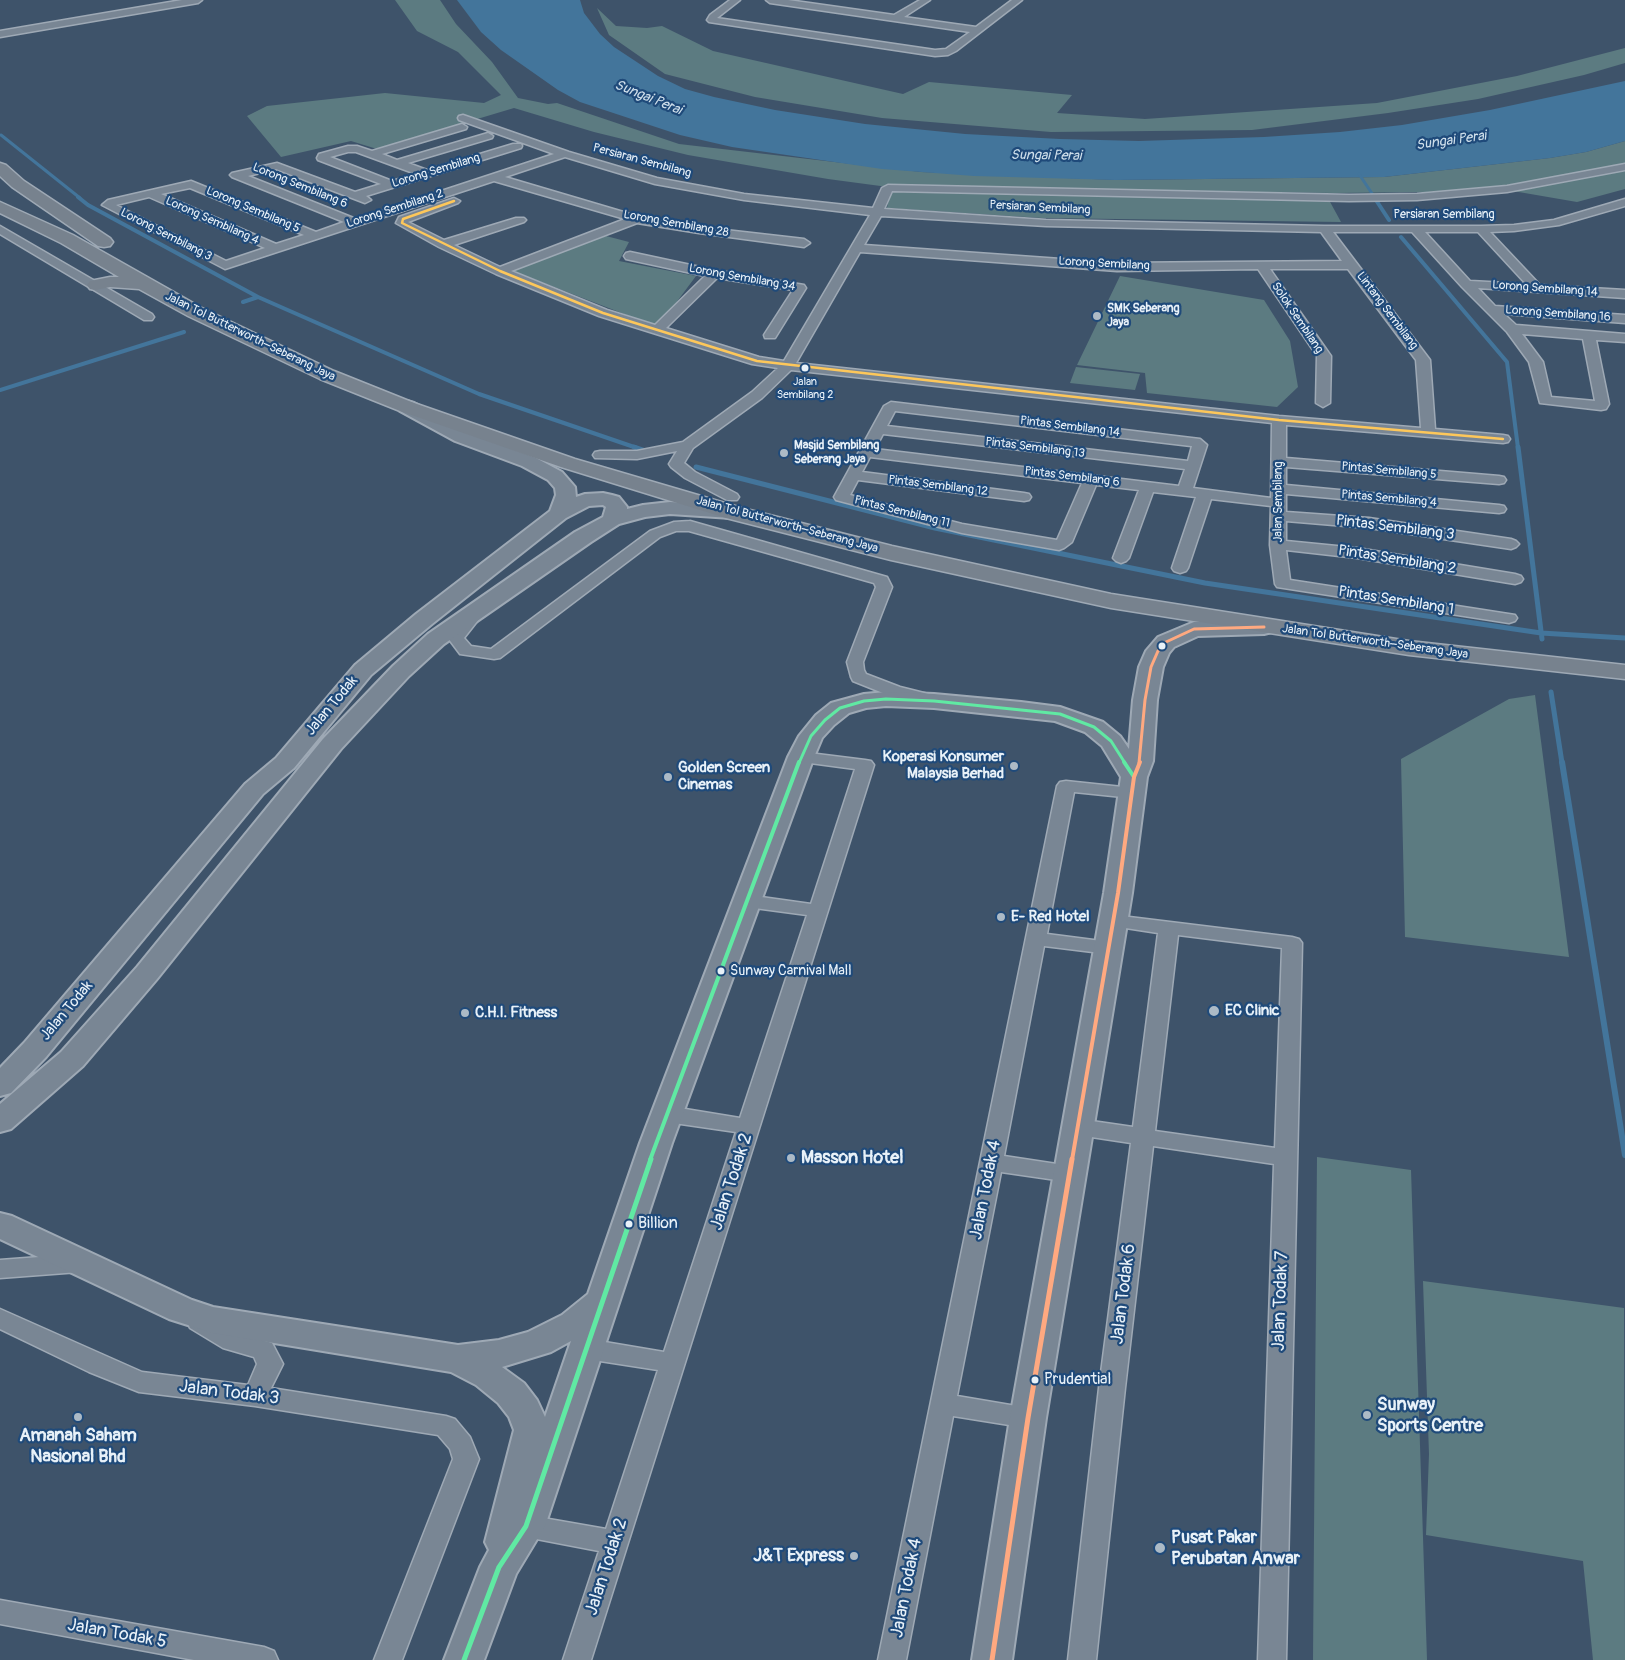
<!DOCTYPE html>
<meta charset="utf-8">
<style>
body{margin:0}
canvas{display:block;background:#3e536a}
</style>
<canvas width="1625" height="1660"></canvas>
<script>
const ctx = document.querySelector('canvas').getContext('2d');
ctx.lineJoin = 'round';
function fill(path, color) { ctx.fillStyle = color; ctx.fill(path, 'evenodd'); }
const shape = rows => new Path2D(rows.map(r => 'M' + r).join(''));
function trace(path, color, width, dash) { ctx.strokeStyle = color; ctx.lineWidth = width; ctx.lineCap = dash ? 'butt' : 'round'; ctx.setLineDash(dash || []); ctx.stroke(path); }
function label(font, color, halo, rows, align = 'center') {
  ctx.font = font + ' Pangolin,sans-serif'; ctx.lineWidth = 4.5; ctx.setLineDash([]); ctx.textBaseline = 'middle'; ctx.strokeStyle = halo; ctx.fillStyle = color; for (const [text, x, y, turn = 0] of rows) {
    ctx.save(); ctx.translate(x, y); ctx.rotate((+turn || 0) * Math.PI / 180); ctx.textAlign = isNaN(turn) ? turn : align; if (halo) ctx.strokeText(text, 0, 0); ctx.fillText(text, 0, 0); ctx.restore();
  }
}
const green = shape([
 [395,0,440,0,456,24,492,62,518,98,548,104,557,103,679,144,921,172,1116,180,1384,177,1550,158,1586,152,1625,141,1625,189,1577,202,1513,191,1335,193,888,187,828,179,688,155,594,132,514,108,377,149,351,141,281,157,247,116,267,106,385,93,484,103,501,95,458,52,417,31],
 [597,8,616,26,647,28,662,26,713,51,903,94,929,82,1072,95,1057,113,1145,119,1377,103,1517,76,1625,48,1625,63,1584,75,1478,99,1388,113,1252,130,1051,132,882,118,755,97,665,74,609,35],
 [891,190,1329,200,1341,222,1042,218,887,208],
 [606,236,629,242,619,261,696,276,658,327,510,270],
 [1120,276,1264,300,1290,341,1298,387,1277,407,1147,393,1145,373,1077,365],
 [1076,367,1140,374,1135,390,1070,383],
 [1535,695,1569,957,1405,937,1401,759,1509,699],
 [1317,1157,1411,1170,1427,1660,1313,1660],
 [1423,1281,1624,1308,1625,1660,1593,1660,1583,1561,1426,1535,1429,1454]
]);
const water = shape([
 [457,0,580,0,584,13,600,34,614,47,658,76,685,89,714,97,775,110,865,124,965,134,1060,139,1139,141,1264,137,1340,132,1402,125,1490,110,1625,81,1625,141,1586,152,1550,158,1384,177,1115,180,974,176,882,169,732,147,680,135,580,102,558,90,501,50,481,32]
]);
const streamFar3 = shape([
 [1,135,80,198],
 [1359,174,1375,198]
]);
const streamFar2 = shape([
 [78,197,88,205,258,297,479,394,637,448],
 [1374,197,1389,220],
 [1401,237,1507,362,1518,448],
 [243,302,258,297],
 [0,390,184,332]
]);
const streamFar1 = shape([
 [634,447,643,450],
 [1518,447,1542,639],
 [696,467,935,528,1205,583,1541,633,1625,638],
 [1551,692,1562,763]
]);
const stream = shape([
 [1562,762,1625,1155]
]);
const street = shape([
 [182,0,202,0,198,3,0,37,0,31,182,0],
 [730,0,740,0,717,18,935,50,946,49,970,32,770,3,766,0,788,0,894,15,920,0,930,0,904,17,976,27,1012,0,1022,0,956,51,948,55,935,56,709,22,707,20,710,15,730,0],
 [463,115,569,152,657,178,744,194,873,208,882,188,888,185,1349,195,1417,194,1507,186,1625,164,1625,170,1507,192,1417,200,1349,201,892,191,884,209,1046,220,1324,226,1481,226,1514,225,1554,220,1625,199,1625,206,1559,225,1514,231,1490,232,1540,285,1625,290,1625,298,1478,288,1495,306,1625,315,1625,323,1504,314,1516,325,1625,334,1625,342,1596,340,1609,404,1606,409,1601,410,1540,403,1529,362,1507,332,1462,287,1412,232,1333,232,1430,360,1435,429,1503,435,1508,436,1510,439,1508,442,1503,443,1286,425,1286,458,1499,476,1504,477,1506,480,1504,483,1499,484,1286,467,1286,485,1499,505,1504,506,1506,509,1504,512,1499,513,1286,494,1286,512,1369,518,1511,539,1516,541,1519,544,1516,547,1511,549,1369,528,1286,521,1286,541,1357,548,1515,574,1521,576,1523,579,1521,582,1515,584,1357,558,1286,550,1290,580,1515,615,1517,618,1515,621,1509,623,1277,587,1275,584,1270,545,1271,506,1211,499,1188,568,1186,571,1180,573,1174,571,1172,568,1196,497,1153,492,1129,558,1126,561,1121,563,1116,561,1113,558,1139,490,1096,485,1072,542,1064,548,1059,550,962,533,836,500,834,497,884,406,891,402,1200,439,1207,445,1193,488,1271,498,1272,423,791,370,762,398,693,448,684,463,695,472,737,494,739,497,737,500,727,500,685,478,671,467,669,464,677,451,637,459,595,458,593,455,595,452,600,451,637,451,683,442,752,392,778,368,752,364,599,316,496,274,439,247,396,223,399,217,454,198,460,201,458,203,408,222,444,240,516,218,524,218,526,220,524,222,454,245,500,267,625,219,494,181,225,269,102,205,108,200,191,181,316,232,344,222,232,177,230,175,232,173,277,163,355,192,381,184,318,160,317,158,319,154,348,146,357,146,372,151,462,124,467,127,466,129,382,154,397,160,488,133,493,136,492,138,408,163,427,170,513,144,521,144,522,146,521,148,366,196,371,200,365,203,276,169,248,176,356,219,554,154,459,120,458,118,459,116,463,115],
 [348,152,356,152,416,174,392,181,330,157,348,152],
 [565,157,655,184,744,200,870,215,784,361,759,357,666,328,717,278,793,290,764,335,765,338,775,338,806,288,804,285,714,270,630,252,626,253,624,256,626,259,705,276,655,325,607,310,511,271,637,223,699,233,804,247,810,243,804,239,699,227,637,216,505,177,565,157],
 [190,188,304,235,276,244,161,194,190,188],
 [149,197,265,248,226,261,116,205,149,197],
 [881,216,1046,226,1321,232,1342,261,1117,263,864,245,881,216],
 [1425,232,1478,232,1526,284,1470,281,1425,232],
 [860,252,1117,271,1258,269,1317,356,1316,403,1323,407,1330,403,1331,356,1270,269,1348,269,1416,360,1421,428,1279,416,796,363,860,252],
 [1522,334,1583,339,1595,401,1551,397,1543,362,1522,334],
 [895,411,1191,446,1192,446,1188,461,887,426,895,411],
 [883,434,1185,469,1179,486,875,449,883,434],
 [870,457,1082,483,1057,540,962,524,850,495,858,480,1024,501,1029,500,1031,497,1029,494,1024,493,862,472,870,457],
 [0,226,152,314,154,317,152,320,144,320,0,234,0,226],
 [690,521,887,577,892,587,863,662,864,670,866,674,900,687,932,695,935,699,932,703,926,704,888,695,853,681,851,677,847,662,876,587,874,583,689,531,676,531,660,537,500,658,494,659,460,654,448,638,453,628,468,612,474,610,480,612,482,615,464,638,471,646,491,649,650,531,674,522,690,521],
 [801,752,865,760,871,761,874,765,591,1660,563,1660,599,1551,526,1537,516,1534,513,1526,516,1518,526,1515,606,1529,658,1370,587,1359,578,1356,575,1349,578,1342,587,1339,664,1352,736,1132,667,1122,659,1119,656,1114,659,1109,667,1106,740,1118,807,915,747,907,740,905,737,901,740,897,747,895,811,904,855,769,795,761,792,757,795,753,801,752],
 [1066,781,1132,788,1138,789,1141,793,1138,797,1132,798,1074,792,1047,934,1109,942,1116,944,1119,948,1116,952,1109,954,1044,946,1004,1156,1070,1166,1078,1168,1081,1174,1078,1180,1070,1182,1001,1172,957,1396,1028,1408,1037,1411,1041,1418,1037,1425,1028,1428,953,1416,906,1660,878,1660,1057,786,1060,782,1066,781],
 [1113,915,1292,937,1299,939,1302,943,1286,1660,1258,1660,1274,1164,1153,1146,1125,1388,1096,1660,1068,1660,1099,1388,1131,1143,1078,1135,1070,1132,1067,1127,1070,1122,1078,1119,1133,1127,1158,933,1106,925,1103,921,1106,917,1113,915],
 [1178,935,1282,948,1275,1148,1155,1131,1178,935],
 [79,1254,87,1257,91,1263,87,1269,79,1272,0,1278,0,1260,79,1254],
 [0,1309,142,1372,248,1385,257,1364,254,1357,223,1348,190,1328,187,1321,190,1314,199,1312,208,1314,240,1334,272,1343,283,1364,271,1388,446,1416,455,1419,470,1437,479,1459,402,1660,374,1660,453,1459,450,1449,438,1435,255,1406,139,1392,89,1372,0,1329,0,1309],
 [0,1600,264,1647,274,1651,278,1660,194,1660,0,1624,0,1600]
]);
const secondary = shape([
 [407,401,414,403,469,433,536,458,562,472,575,487,576,497,585,494,603,493,612,495,619,497,627,507,627,509,643,505,670,502,731,506,738,508,741,512,738,516,731,518,670,514,645,517,619,524,591,542,444,644,409,676,341,749,157,979,83,1066,11,1129,0,1132,0,1104,61,1052,137,967,323,739,393,666,428,634,575,532,603,517,606,507,603,505,589,506,566,518,432,624,371,675,294,768,263,794,46,1057,11,1093,0,1096,0,1068,24,1043,245,784,276,758,355,665,416,614,550,511,556,495,555,488,548,480,522,466,455,441,400,411,397,407,400,403,407,401],
 [1264,620,1272,622,1275,627,1272,632,1264,634,1198,636,1174,647,1169,653,1163,667,1157,700,1153,761,1147,777,1132,893,1046,1418,1012,1660,972,1660,1010,1418,1104,893,1121,777,1102,746,1085,732,1055,721,934,708,886,706,866,708,849,713,834,725,822,738,814,757,672,1143,545,1526,516,1574,484,1660,444,1660,480,1567,489,1550,485,1542,514,1430,509,1417,498,1403,476,1385,451,1372,213,1333,169,1319,0,1239,0,1213,12,1216,192,1300,213,1307,458,1345,499,1340,528,1332,562,1315,588,1294,640,1143,788,757,799,736,816,715,831,703,864,694,886,692,934,694,1021,702,1060,707,1103,722,1120,736,1129,749,1133,700,1139,667,1146,651,1158,637,1194,622,1264,620],
 [571,1341,545,1417,537,1400,524,1383,502,1367,551,1352,571,1341]
]);
const highway = shape([
 [0,163,6,165,24,181,110,238,113,242,110,246,104,247,98,246,12,187,0,176,0,163],
 [0,202,73,235,202,308,334,371,414,403,575,459,742,508,892,546,1111,594,1409,641,1625,665,1625,679,1409,655,1111,608,891,560,726,518,561,467,400,411,320,379,188,316,139,289,110,287,96,290,90,289,87,285,90,281,110,277,119,277,61,243,0,213,0,202]
]);
const bus1Far2 = shape([
 [799,763,811,736,825,720,840,708,864,701,886,699,934,701,1060,714,1094,727,1111,741,1125,763]
]);
const bus1Far1 = shape([
 [1124,762,1134,777],
 [650,1160,799,762]
]);
const bus1 = shape([
 [464,1660,499,1567,526,1526,651,1159]
]);
const bus2Far2 = shape([
 [1139,763,1145,700,1151,667,1158,651,1166,642,1194,629,1264,627]
]);
const bus2Far1 = shape([
 [1072,1160,1118,893,1134,777,1140,762]
]);
const bus2 = shape([
 [992,1660,1028,1418,1072,1159]
]);
const bus3 = shape([
 [454,201,403,219,402,223,500,271,603,313,757,361,1279,420,1503,439]
]);
const markers = [
 [1097,316,5,"#acbac6"],
 [805,368,4.5,"#e8f1f8"],
 [784,453,5,"#acbac6"],
 [1162,646,4.5,"#e8f1f8"],
 [1014,766,5,"#acbac6"],
 [668,777,5,"#acbac6"],
 [1001,917,5,"#acbac6"],
 [721,971,4.5,"#e8f1f8"],
 [1214,1011,6,"#acbac6"],
 [465,1013,5,"#acbac6"],
 [791,1158,5,"#acbac6"],
 [629,1224,4.5,"#e8f1f8"],
 [1035,1380,4.5,"#e8f1f8"],
 [1367,1415,5,"#acbac6"],
 [78,1417,5,"#acbac6"],
 [1160,1548,6,"#acbac6"],
 [854,1556,5,"#acbac6"]
];
const farBusnames = [
 ["Jalan",805,382],
 ["Sembilang 2",805,395]
];
const farStreetnames = [
 ["Persiaran Sembilang",642,161,15],
 ["Lorong Sembilang",436,171,-17],
 ["Lorong Sembilang 6",300,186,22],
 ["Persiaran Sembilang",1040,208,3],
 ["Lorong Sembilang 2",395,209,-18],
 ["Lorong Sembilang 5",253,210,23],
 ["Persiaran Sembilang",1444,215],
 ["Lorong Sembilang 4",212,221,24],
 ["Lorong Sembilang 28",676,224,10],
 ["Lorong Sembilang 3",166,235,27],
 ["Lorong Sembilang",1104,264,3],
 ["Lorong Sembilang 34",742,278,10],
 ["Lorong Sembilang 14",1545,289,4],
 ["Lintang Sembilang",1387,311,53],
 ["Lorong Sembilang 16",1558,314,4],
 ["Solok Sembilang",1297,318,56],
 ["Jalan Tol Butterworth–Seberang Jaya",250,337,26],
 ["Pintas Sembilang 14",1070,427,7],
 ["Pintas Sembilang 13",1035,448,7],
 ["Pintas Sembilang 5",1389,471,5],
 ["Pintas Sembilang 6",1072,477,7],
 ["Pintas Sembilang 12",938,486,7],
 ["Pintas Sembilang 4",1389,499,5],
 ["Jalan Sembilang",1279,502,-90],
 ["Pintas Sembilang 11",902,512,14],
 ["Jalan Tol Butterworth–Seberang Jaya",787,525,15],
 ["Jalan Tol Butterworth–Seberang Jaya",1375,642,8]
];
const farPoinames = [
 ["SMK Seberang",1107,309],
 ["Jaya",1107,323],
 ["Masjid Sembilang",794,446],
 ["Seberang Jaya",794,460]
];
const farWaternames = [
 ["Sungai Perai",648,98,22],
 ["Sungai Perai",1451,141,-8],
 ["Sungai Perai",1046,156,1]
];
const busNames = [
 ["Sunway Carnival Mall",730,971]
];
const streetNames = [
 ["Pintas Sembilang 3",1395,528,7],
 ["Pintas Sembilang 2",1397,560,9],
 ["Pintas Sembilang 1",1396,601,9],
 ["Jalan Todak",332,706,-50],
 ["Jalan Todak",67,1011,-50]
];
const poiNames = [
 ["Koperasi Konsumer",1004,757,"right"],
 ["Malaysia Berhad",1004,774,"right"],
 ["Golden Screen",678,768],
 ["Cinemas",678,785],
 ["E- Red Hotel",1011,917],
 ["EC Clinic",1225,1011],
 ["C.H.I. Fitness",475,1013]
];
const nearBusnames = [
 ["Billion",638,1224],
 ["Prudential",1044,1380]
];
const nearPoinames = [
 ["Masson Hotel",801,1158],
 ["Sunway",1377,1405],
 ["Sports Centre",1377,1426],
 ["Amanah Saham",78,1436,"center"],
 ["Nasional Bhd",78,1457,"center"],
 ["Pusat Pakar",1171,1538],
 ["Perubatan Anwar",1171,1559],
 ["J&T Express",844,1556,"right"]
];
const nearStreetnames = [
 ["Jalan Todak 2",732,1182,-72],
 ["Jalan Todak 4",986,1190,-79],
 ["Jalan Todak 6",1124,1294,-83],
 ["Jalan Todak 7",1281,1301,-88],
 ["Jalan Todak 3",229,1393,7],
 ["Jalan Todak 2",607,1567,-72],
 ["Jalan Todak 4",907,1588,-79],
 ["Jalan Todak 5",117,1634,10]
];
fill(green, '#5c7b81');
fill(water, '#43759b');
trace(streamFar3, '#43759b', 3);
trace(streamFar2, '#43759b', 4);
trace(streamFar1, '#43759b', 5);
trace(stream, '#43759b', 6);
trace(street, '#9ea9b5', 3);
trace(secondary, '#9ea9b5', 4);
trace(highway, '#9ea9b5', 3);
fill(street, '#798694');
fill(secondary, '#798694');
fill(highway, '#77828e');
trace(bus1Far2, '#60e9a3', 3);
trace(bus1Far1, '#60e9a3', 4);
trace(bus1, '#60e9a3', 5);
trace(bus2Far2, '#ffa980', 3);
trace(bus2Far1, '#ffa980', 4);
trace(bus2, '#ffa980', 5);
trace(bus3, '#fdc75a', 2.5);
for (const [x, y, r, color] of markers) { const dot = new Path2D(); dot.arc(x, y, r, 0, 2 * Math.PI); ctx.fillStyle = color; ctx.fill(dot); trace(dot, '#1f4a7a', 2); }
label('11px', '#e8f1f8', '#1f4a7a', farBusnames);
label('12px', '#e8f1f8', '#1f4a7a', farStreetnames);
label('bold 12px', '#e8f1f8', '#1f4a7a', farPoinames, 'left');
label('italic 14px', '#cfdfeb', '#1f4a7a', farWaternames);
label('14px', '#e8f1f8', '#1f4a7a', busNames, 'left');
label('15px', '#e8f1f8', '#1f4a7a', streetNames);
label('bold 15px', '#e8f1f8', '#1f4a7a', poiNames, 'left');
label('16px', '#e8f1f8', '#1f4a7a', nearBusnames, 'left');
label('bold 18px', '#e8f1f8', '#1f4a7a', nearPoinames, 'left');
label('18px', '#e8f1f8', '#1f4a7a', nearStreetnames);
</script>
